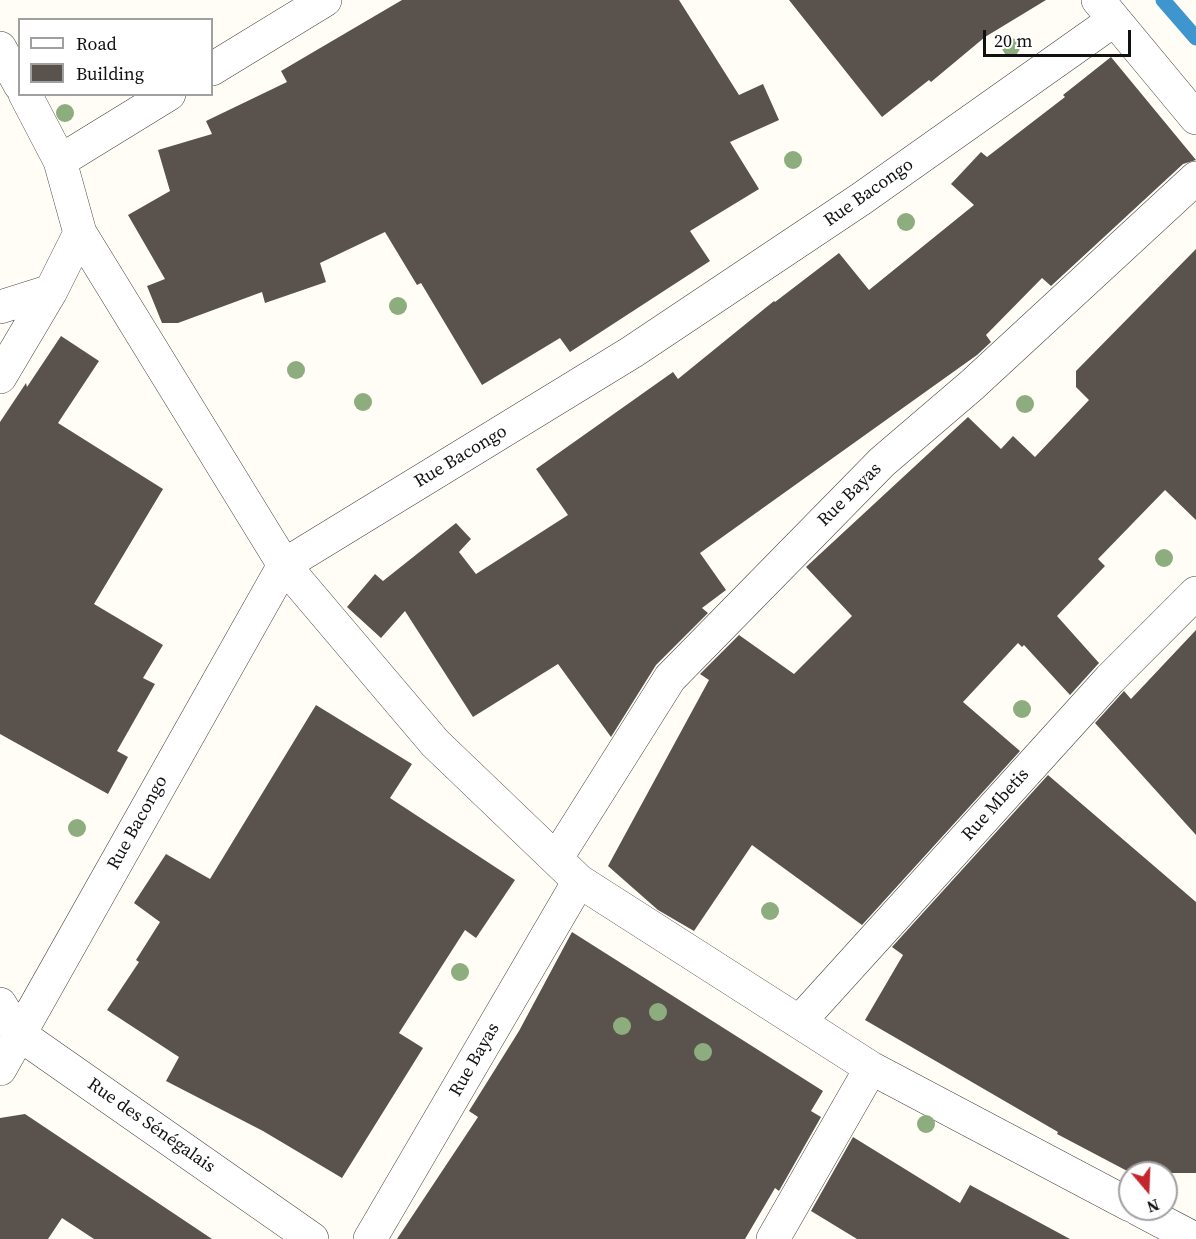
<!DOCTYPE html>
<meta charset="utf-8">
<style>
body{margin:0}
#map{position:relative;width:1196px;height:1239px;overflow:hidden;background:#fffdf5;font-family:"Source Serif 4",serif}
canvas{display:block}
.legend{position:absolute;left:18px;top:18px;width:195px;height:78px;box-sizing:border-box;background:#fff;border:2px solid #a0a0a0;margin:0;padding:8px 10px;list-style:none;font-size:18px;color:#111}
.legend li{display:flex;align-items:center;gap:12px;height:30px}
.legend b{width:30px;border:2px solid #a0a0a0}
.north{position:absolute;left:1118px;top:1161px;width:60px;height:60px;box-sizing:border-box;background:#fff;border:2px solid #a0a0a0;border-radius:50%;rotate:161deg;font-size:16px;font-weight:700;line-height:24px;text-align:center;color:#111}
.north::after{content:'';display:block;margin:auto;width:21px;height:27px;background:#c4262e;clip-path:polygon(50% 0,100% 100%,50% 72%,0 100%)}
.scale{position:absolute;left:983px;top:30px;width:148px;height:27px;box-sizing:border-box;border:3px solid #111;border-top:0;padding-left:8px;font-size:18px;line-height:21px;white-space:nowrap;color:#111;-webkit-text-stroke:4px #fff;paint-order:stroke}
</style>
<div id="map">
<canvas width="1196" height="1239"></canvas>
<ul class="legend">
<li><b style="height:8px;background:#fff"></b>Road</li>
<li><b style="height:16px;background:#5a524d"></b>Building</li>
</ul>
<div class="north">N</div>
<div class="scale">20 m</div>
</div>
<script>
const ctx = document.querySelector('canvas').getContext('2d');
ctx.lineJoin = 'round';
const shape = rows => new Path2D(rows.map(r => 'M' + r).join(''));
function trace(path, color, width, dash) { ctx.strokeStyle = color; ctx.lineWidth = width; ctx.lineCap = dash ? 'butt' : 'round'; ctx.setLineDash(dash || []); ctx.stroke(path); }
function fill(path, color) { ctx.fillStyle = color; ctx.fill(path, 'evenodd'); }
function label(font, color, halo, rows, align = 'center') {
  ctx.font = font + ' "Source Serif 4",serif'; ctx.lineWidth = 6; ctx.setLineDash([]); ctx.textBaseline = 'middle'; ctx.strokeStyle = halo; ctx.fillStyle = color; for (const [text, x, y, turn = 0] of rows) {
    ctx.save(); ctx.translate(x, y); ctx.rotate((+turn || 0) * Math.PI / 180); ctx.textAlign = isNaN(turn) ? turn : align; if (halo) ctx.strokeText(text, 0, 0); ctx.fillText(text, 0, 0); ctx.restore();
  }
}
const stream = shape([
 [1163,0,1196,38]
]);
const building = shape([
 [402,0,679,0,739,95,763,84,779,120,730,142,759,189,690,231,710,261,570,352,560,338,482,385,421,283,417,285,385,232,320,263,326,282,265,303,262,292,178,323,162,323,147,286,165,279,128,215,170,191,158,150,212,134,206,121,287,82,281,71],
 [789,0,1046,0,985,37,931,82,929,80,882,117],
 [1111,57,1196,160,1183,164,1051,286,1042,278,986,335,991,342,977,355,700,553,726,590,702,608,708,613,656,665,611,737,558,664,473,717,405,611,381,638,347,607,375,574,383,581,456,523,471,539,459,552,476,574,568,515,536,469,673,372,678,379,774,301,775,302,839,253,869,290,974,205,951,184,981,152,987,157,1065,97,1063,95],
 [1196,249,1196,520,1165,490,1098,559,1105,566,1057,616,1099,663,1070,695,1024,645,1022,647,1018,643,963,702,1020,751,862,925,752,845,694,931,658,910,608,866,709,680,700,674,739,635,794,674,852,616,806,567,968,417,1001,449,1013,436,1035,457,1089,400,1076,387,1076,371],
 [61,336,99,361,58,423,163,489,94,604,163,645,143,678,155,684,117,751,128,757,108,794,0,734,0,422,26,383,27,387],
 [1196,630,1196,835,1095,723,1124,691,1131,699],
 [316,705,412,764,390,798,515,880,476,938,465,930,399,1033,423,1048,342,1178,263,1131,166,1081,179,1057,107,1010,139,962,136,960,160,922,134,903,166,854,210,879],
 [1048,775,1196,902,1196,1173,1131,1173,1057,1134,1058,1132,865,1020,903,955,892,947],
 [572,932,823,1091,811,1111,821,1117,779,1191,775,1188,745,1239,397,1239,478,1117,469,1111,519,1031],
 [25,1114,212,1239,94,1239,62,1218,48,1239,0,1239,0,1118],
 [853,1137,960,1203,970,1185,1070,1239,857,1239,811,1211]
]);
const minor = shape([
 [1098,0,1196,118],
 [0,48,20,85],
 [212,69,325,0],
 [25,94,60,161,80,233,284,565,435,743,579,881,871,1068,1130,1205],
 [60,161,169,94],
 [0,307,51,291],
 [0,377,51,291,80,233],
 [556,859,670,678,882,462,972,385,1196,178],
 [0,1004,19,1034,312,1239],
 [800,1021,1110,679,1196,593],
 [0,1069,284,565,632,352,861,199,1114,20],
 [1138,1209,1195,1239],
 [370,1239,579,881],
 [773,1239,871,1068]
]);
const trees = [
 [1011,47],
 [65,113],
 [793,160],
 [906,222],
 [398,306],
 [296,370],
 [363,402],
 [1025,404],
 [1164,558],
 [1022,709],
 [77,828],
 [770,911],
 [460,972],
 [658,1012],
 [622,1026],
 [703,1052],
 [926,1124]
];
const streetNames = [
 ["Rue Bacongo",869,193,-35],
 ["Rue Bacongo",461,457,-31],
 ["Rue Bayas",850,495,-45],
 ["Rue Mbetis",996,805,-48],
 ["Rue Bacongo",138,823,-61],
 ["Rue Bayas",475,1060,-60],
 ["Rue des Sénégalais",151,1126,35]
];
trace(stream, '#3f96cf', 15);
fill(building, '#5a524d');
trace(minor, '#444', 34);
trace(minor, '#fff', 33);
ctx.fillStyle = '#8dad7f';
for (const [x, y] of trees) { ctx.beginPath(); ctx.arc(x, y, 9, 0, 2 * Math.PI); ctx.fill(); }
label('18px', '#111', '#fff', streetNames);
</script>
